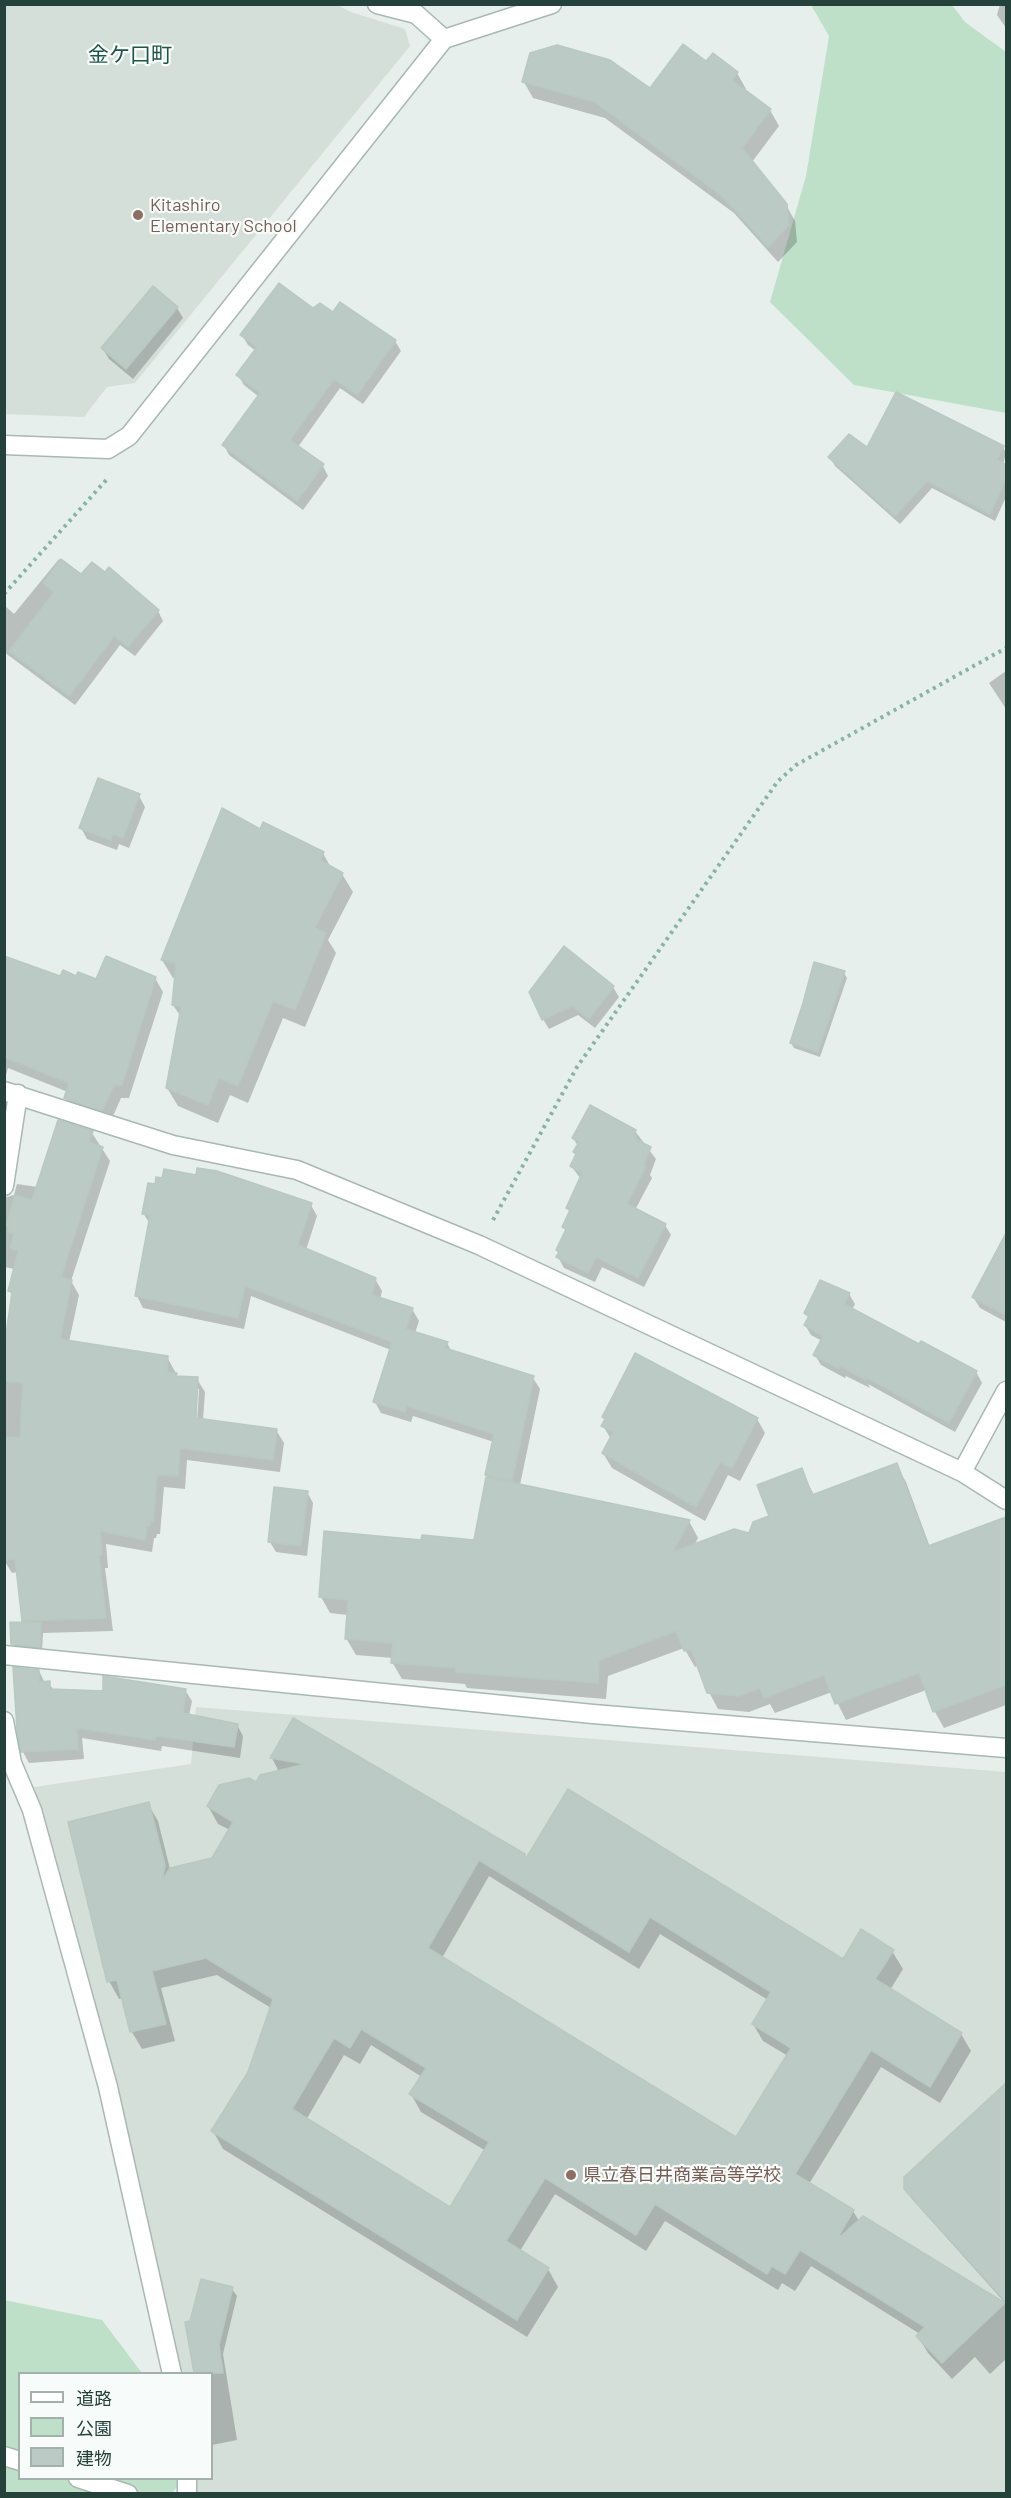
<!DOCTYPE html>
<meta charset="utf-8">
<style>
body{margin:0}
#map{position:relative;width:1011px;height:2498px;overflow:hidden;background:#e6efeb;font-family:Barlow,"Noto Sans JP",sans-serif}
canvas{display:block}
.frame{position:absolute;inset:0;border:6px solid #24423a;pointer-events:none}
.legend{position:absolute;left:18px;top:2372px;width:195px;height:108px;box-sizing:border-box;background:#f7fbf9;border:2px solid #a3b1ad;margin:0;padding:8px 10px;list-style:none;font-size:18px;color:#24423a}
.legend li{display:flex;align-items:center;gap:12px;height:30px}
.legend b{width:30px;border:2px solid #a3b1ad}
</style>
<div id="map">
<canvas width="1011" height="2498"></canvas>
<div class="frame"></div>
<ul class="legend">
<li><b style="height:8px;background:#fff"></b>道路</li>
<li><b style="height:16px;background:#bfe0c8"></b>公園</li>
<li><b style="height:16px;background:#bbcac4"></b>建物</li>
</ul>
</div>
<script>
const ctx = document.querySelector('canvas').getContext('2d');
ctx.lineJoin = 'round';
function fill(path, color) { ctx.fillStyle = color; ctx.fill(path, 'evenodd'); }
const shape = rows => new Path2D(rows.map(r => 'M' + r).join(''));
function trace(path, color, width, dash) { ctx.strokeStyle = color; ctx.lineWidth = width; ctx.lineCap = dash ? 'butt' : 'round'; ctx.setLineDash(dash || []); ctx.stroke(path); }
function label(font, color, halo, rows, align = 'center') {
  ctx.font = font + ' Barlow,"Noto Sans JP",sans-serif'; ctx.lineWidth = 4.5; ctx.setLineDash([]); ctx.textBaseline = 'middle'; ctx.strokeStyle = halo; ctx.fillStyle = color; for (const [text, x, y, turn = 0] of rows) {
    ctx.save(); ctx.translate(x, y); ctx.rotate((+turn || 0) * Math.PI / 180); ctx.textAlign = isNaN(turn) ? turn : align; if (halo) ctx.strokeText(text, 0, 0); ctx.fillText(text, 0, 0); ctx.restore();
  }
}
const built = shape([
 [5,5,337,5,351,12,405,29,410,46,135,383,107,387,84,417,5,414],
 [196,1707,1006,1772,1006,2493,196,2493,193,2479,212,2478,212,2374,176,2373,164,2306,106,2044,34,1787,191,1764]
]);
const green = shape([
 [811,5,952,5,965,22,1006,52,1006,413,854,385,770,302,806,176,829,36],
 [4,2300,102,2320,142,2373,20,2374,20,2478,183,2479,172,2493,5,2493]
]);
const shadow = shape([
 [1000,4,1006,4,1006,28,997,15],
 [707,64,737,73,746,89,744,91,770,110,779,126,752,162,786,205,795,221,797,242,778,262,734,213,605,118,533,98,524,82,651,91],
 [177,308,183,318,133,379,109,359,103,349],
 [313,310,333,314,395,341,401,351,363,404,340,388,298,447,323,466,328,476,303,510,229,455,224,445,259,397,244,385,238,375,256,351,248,345,242,335],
 [1003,447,1006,453,1003,465,1006,467,1006,497,995,521,932,488,900,524,835,466,830,457],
 [59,559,81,577,158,611,163,621,135,656,120,645,75,705,4,652,4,605,14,614],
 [1006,671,1006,709,989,683],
 [139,796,145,807,129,848,119,844,117,850,87,839,81,828],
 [261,831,323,853,331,868,342,874,353,892,328,940,336,953,305,1027,283,1018,248,1103,230,1095,218,1123,178,1106,167,1088,181,1017,173,1005,176,978,173,978,162,960],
 [4,956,6,959,61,978,77,978,97,981,155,978,163,992,129,1098,121,1098,110,1123,74,1111,66,1098,68,1092,8,1068,4,1083],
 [844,973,847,978,820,1057,794,1048,791,1043],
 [613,987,619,997,595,1028,578,1015,549,1029,543,1019],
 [635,1131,656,1159,650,1175,652,1178,635,1210,665,1225,671,1235,644,1287,602,1267,595,1282,564,1268,558,1257,560,1254,557,1250,567,1232,563,1227,570,1213,567,1208,581,1179,571,1166,577,1155,578,1146,573,1138],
 [92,1133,110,1161,71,1281,79,1295,69,1342,167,1357,178,1377,197,1379,205,1392,203,1420,276,1430,284,1443,280,1472,187,1460,185,1489,164,1487,160,1534,157,1534,156,1538,154,1538,152,1552,106,1544,108,1568,105,1568,113,1631,43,1633,42,1652,16,1649,13,1644,25,1624,23,1620,18,1572,12,1573,4,1560,4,1361,13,1297,9,1290,15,1269,4,1267,4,1198,14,1195,17,1184,38,1187],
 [196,1389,199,1389,197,1425,194,1425],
 [311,1205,317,1216,306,1250,375,1279,382,1291,380,1299,412,1309,419,1321,415,1333,447,1343,452,1352,533,1378,540,1389,520,1485,689,1521,698,1538,694,1546,750,1534,771,1517,801,1470,814,1495,896,1465,906,1482,930,1547,1001,1521,1006,1524,1006,1705,944,1728,935,1712,926,1690,846,1720,832,1692,775,1713,770,1704,749,1712,718,1709,709,1692,699,1665,695,1667,684,1648,608,1676,606,1699,467,1688,465,1684,402,1679,392,1662,393,1658,356,1655,346,1638,348,1615,330,1613,321,1597,423,1541,475,1541,494,1442,413,1416,411,1422,381,1413,375,1402,391,1350,251,1296,244,1329,143,1308,137,1296,150,1224,143,1213],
 [1005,1239,1006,1240,1006,1322,980,1308,973,1297],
 [849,1294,855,1304,852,1310,976,1372,982,1383,955,1432,868,1384,870,1388,846,1376,845,1378,821,1365,815,1355,822,1341,811,1335,805,1325,809,1319,805,1313],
 [604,1417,757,1419,765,1433,740,1481,728,1475,705,1521,612,1468,603,1453,611,1439,603,1426,606,1421],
 [307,1492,313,1503,307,1556,276,1552,270,1542],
 [39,1671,45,1683,49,1683,54,1691,104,1692,185,1690,192,1701,189,1716,237,1725,243,1736,240,1758,162,1746,161,1751,82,1738,84,1759,29,1763,23,1752],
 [294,1720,524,1855,526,1860,843,1961,892,1951,903,1969,890,1990,961,2034,971,2051,940,2103,881,2067,809,2184,853,2211,859,2221,863,2217,1006,2305,1006,2359,990,2374,975,2357,952,2379,928,2353,918,2336,920,2334,811,2266,795,2291,782,2283,778,2290,665,2221,646,2251,555,2194,520,2251,548,2269,558,2287,527,2337,223,2149,213,2131,250,2073,271,2008,217,1975,161,1988,175,2041,142,2049,132,2032,123,1998,119,1999,109,1981,148,1804,158,1821,170,1869,213,1860,230,1830,218,1824,208,1806,279,1772,272,1758],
 [489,1876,639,1969,660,1934,768,2000,753,2024,763,2041,788,2056,737,2139,442,1958],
 [371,2045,422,2077,411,2094,421,2112,486,2151,450,2209,306,2120,344,2055,360,2064],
 [1002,2089,1006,2094,1006,2199,988,2216,1006,2236,1006,2304,912,2199,906,2188],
 [232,2289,237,2296,223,2354,237,2440,212,2445,212,2374,196,2374,187,2323,192,2323]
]);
const building = shape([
 [683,44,706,61,713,53,738,72,732,80,771,109,742,148,787,204,789,225,768,247,723,197,595,102,522,82,530,53,557,45,610,60,650,88,683,44],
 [279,283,313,308,320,303,333,312,340,302,396,340,357,395,334,379,290,440,324,464,297,501,222,445,260,393,236,375,257,347,240,335,279,283],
 [153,286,178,307,126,369,101,348,153,286],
 [896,392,1004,446,997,460,1006,465,1006,479,990,514,927,481,895,516,828,457,849,434,867,447,896,392],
 [61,559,81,574,92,562,105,572,109,567,159,610,128,647,114,636,69,696,9,651,54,592,43,583,61,559],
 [98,778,140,794,123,838,113,834,111,840,79,828,98,778],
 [222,808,260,829,263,822,324,852,320,860,343,873,315,928,326,933,295,1010,273,1001,238,1086,219,1078,208,1105,166,1088,181,1007,172,1005,176,963,161,960,222,808],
 [564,946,614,986,589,1019,572,1006,542,1020,529,992,564,946],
 [4,956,60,976,63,970,76,976,78,972,96,979,106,956,156,977,122,1085,114,1085,102,1111,64,1098,69,1083,4,1057,4,956],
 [814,962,845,971,818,1052,790,1043,803,1003,814,962],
 [590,1105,636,1130,634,1135,636,1136,635,1139,651,1147,644,1165,646,1166,627,1204,666,1224,638,1278,596,1257,588,1273,556,1257,559,1252,556,1250,566,1229,562,1227,570,1210,566,1208,582,1173,570,1166,576,1154,573,1152,579,1142,572,1138,590,1105],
 [58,1120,93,1131,89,1142,103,1147,61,1277,72,1280,60,1339,168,1356,167,1372,177,1373,176,1376,198,1377,196,1418,277,1429,273,1460,180,1448,178,1476,157,1475,153,1522,150,1521,150,1526,147,1526,145,1540,100,1531,102,1555,99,1555,106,1618,22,1621,15,1559,4,1560,4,1437,20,1438,23,1383,4,1381,4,1349,12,1292,8,1291,18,1251,10,1248,14,1234,8,1232,9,1228,6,1226,15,1195,32,1200,58,1120],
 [197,1168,217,1171,312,1203,298,1245,376,1278,372,1295,413,1308,406,1329,448,1342,445,1348,534,1376,512,1481,485,1475,494,1434,407,1406,405,1412,373,1402,392,1342,245,1286,238,1318,135,1296,150,1215,142,1214,148,1183,155,1184,156,1177,162,1178,164,1169,196,1175,197,1168],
 [1006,1233,1006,1315,972,1297,1006,1233],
 [820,1280,850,1293,844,1304,919,1344,921,1341,977,1371,949,1423,864,1376,866,1380,840,1366,839,1369,813,1355,823,1336,804,1325,809,1316,804,1313,820,1280],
 [635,1353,758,1418,732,1468,720,1462,696,1507,602,1453,613,1432,601,1426,605,1419,602,1417,635,1353],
 [897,1463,928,1546,1006,1517,1006,1685,933,1712,919,1673,835,1704,824,1675,764,1698,760,1688,739,1696,707,1693,691,1649,684,1651,676,1631,599,1660,598,1683,456,1672,456,1668,391,1663,393,1643,345,1639,348,1600,319,1597,324,1531,421,1540,422,1535,474,1540,486,1477,690,1520,673,1552,734,1529,749,1533,753,1522,769,1516,757,1485,802,1468,812,1495,897,1463],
 [274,1487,308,1491,301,1546,268,1542,274,1487],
 [10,1622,41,1623,40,1647,11,1644,10,1622],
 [13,1667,39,1670,39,1682,50,1681,50,1689,103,1691,103,1676,186,1689,183,1713,238,1724,234,1747,156,1736,155,1740,77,1728,78,1749,21,1752,17,1730,13,1667],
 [293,1718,525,1854,525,1860,568,1789,843,1959,861,1929,894,1950,875,1979,962,2033,930,2087,871,2050,795,2174,854,2210,839,2235,841,2236,863,2216,1005,2303,942,2363,916,2336,925,2327,800,2250,785,2274,772,2266,767,2274,655,2204,636,2235,545,2178,506,2241,549,2268,517,2320,211,2131,248,2072,273,1999,206,1958,152,1971,166,2024,130,2032,117,1980,107,1982,68,1822,149,1802,165,1865,162,1881,170,1868,212,1858,233,1822,207,1806,219,1785,249,1778,256,1782,260,1775,305,1764,270,1758,293,1718],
 [479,1860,629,1952,650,1917,771,1992,752,2024,791,2048,736,2137,428,1948,479,1860],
 [361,2029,426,2068,409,2094,489,2142,450,2207,292,2109,334,2038,350,2048,361,2029],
 [1006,2083,1006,2302,904,2189,904,2177,1006,2083],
 [201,2279,233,2287,219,2345,223,2373,194,2373,185,2322,190,2321,201,2279]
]);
const path = shape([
 [4,594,108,478],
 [493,1220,577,1067,778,781,796,765,1006,648]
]);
const minor = shape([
 [377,4,416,14,444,39],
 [4,445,108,449,129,436,444,39,552,4],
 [4,1091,173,1145,297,1170,479,1245,962,1472,1006,1500],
 [4,1186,18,1094],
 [962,1472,1006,1391],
 [4,1655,593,1714,1006,1748],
 [4,1721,12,1763,32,1810,108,2087,172,2374],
 [4,2456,20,2461],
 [78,2478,128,2494],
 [187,2478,187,2494]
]);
const markers = [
 [138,215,6,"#8d6e63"],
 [571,2175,6,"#8d6e63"]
];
const educationNames = [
 ["Kitashiro",150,205],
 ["Elementary School",150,226],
 ["県立春日井商業高等学校",583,2175]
];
const quarterNames = [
 ["金ケ口町",130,55]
];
fill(built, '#d4dfda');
fill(green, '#bfe0c8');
fill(shadow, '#0003');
fill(building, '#bbcac4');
trace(building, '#b8c9c2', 1.5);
trace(minor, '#a8b8b2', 21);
trace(path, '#86b3a5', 4, [3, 4.5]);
trace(minor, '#fff', 18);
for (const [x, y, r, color] of markers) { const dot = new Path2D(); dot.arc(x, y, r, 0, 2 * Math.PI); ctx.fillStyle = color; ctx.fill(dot); trace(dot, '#f7fbf9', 2); }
label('18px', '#785e54', '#f7fbf9', educationNames, 'left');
label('21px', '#1f5548', '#f7fbf9', quarterNames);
</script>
